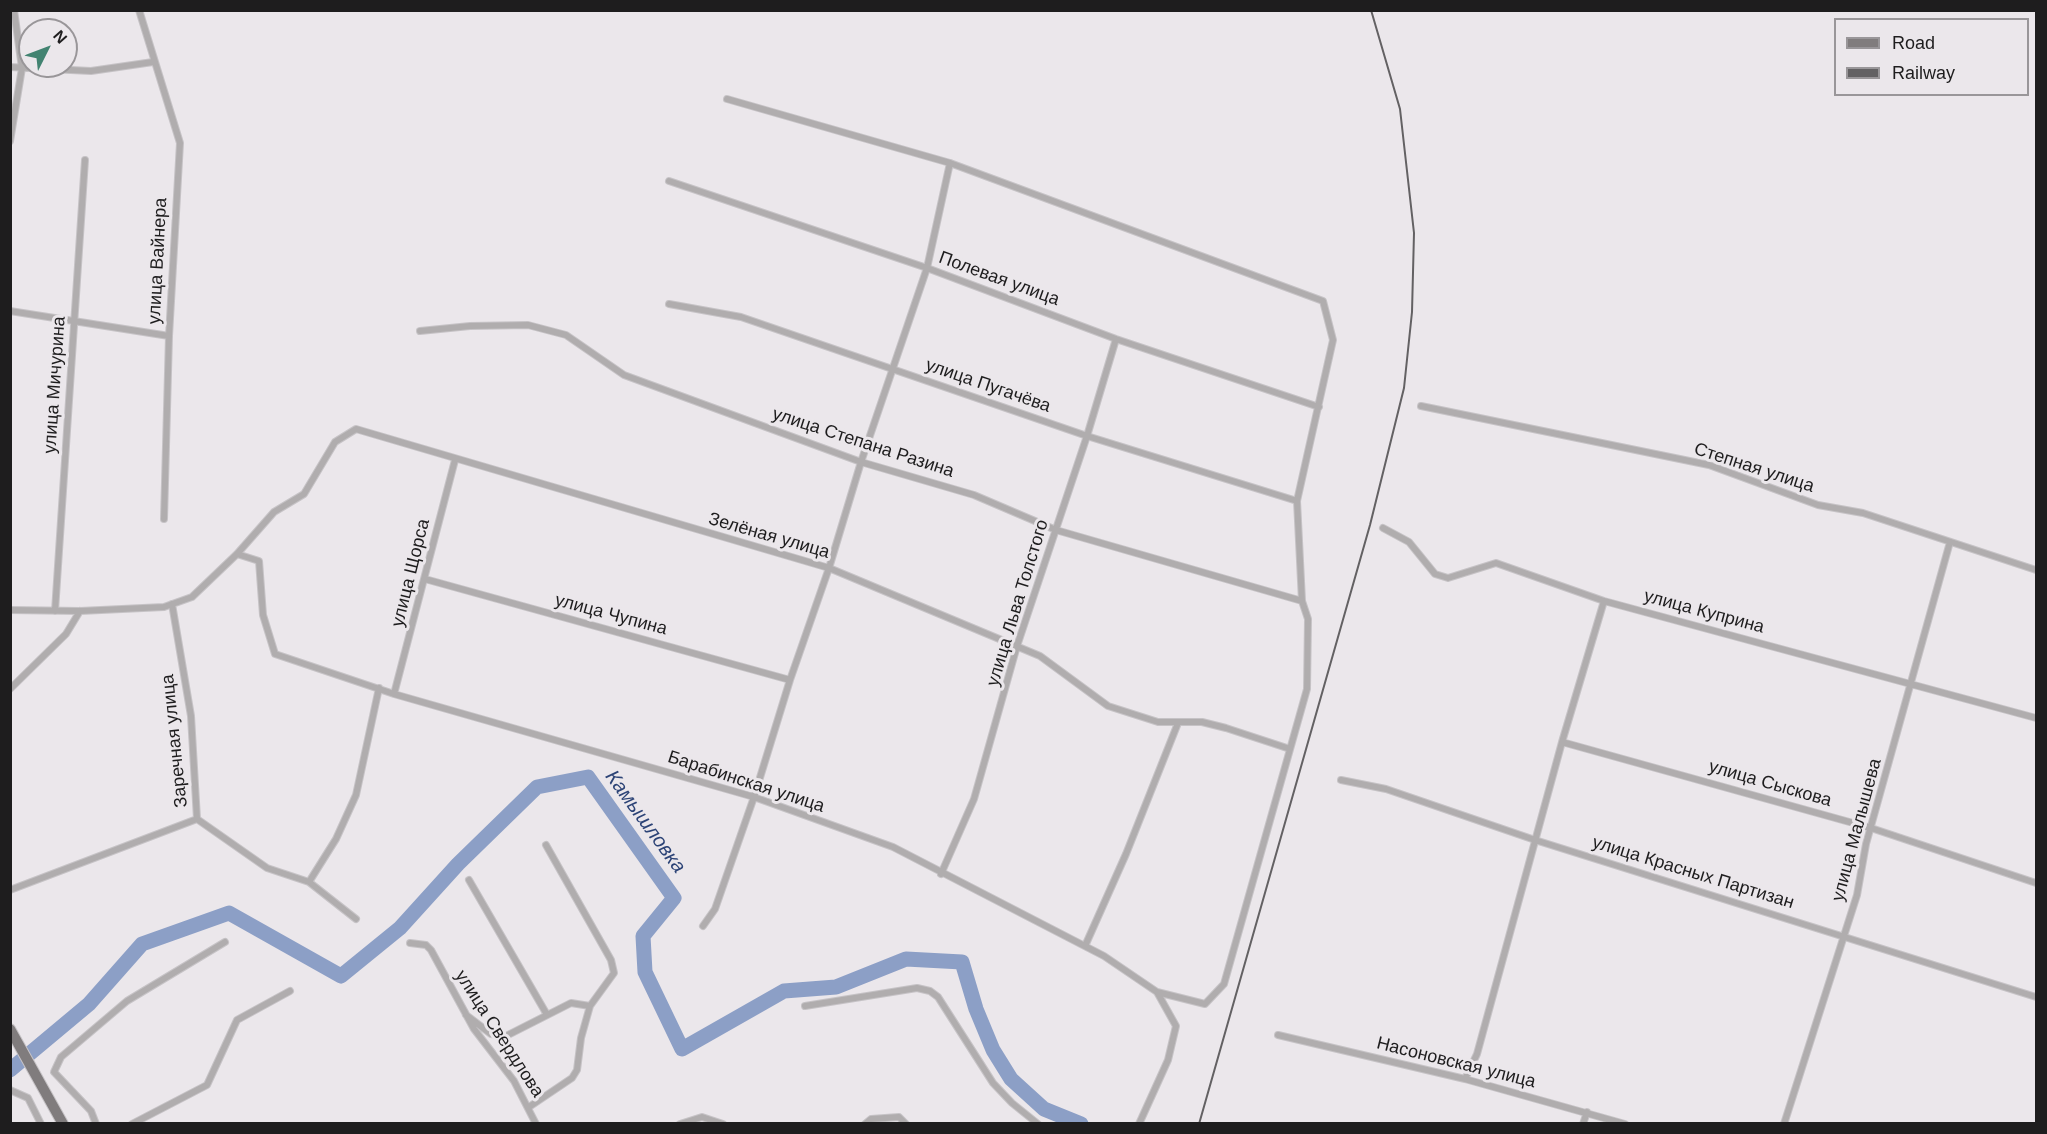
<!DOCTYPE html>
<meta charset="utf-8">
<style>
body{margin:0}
#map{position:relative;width:2047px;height:1134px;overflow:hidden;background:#ebe7eb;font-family:Arial,sans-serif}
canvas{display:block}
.frame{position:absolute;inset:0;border:12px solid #1e1d1e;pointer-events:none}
.legend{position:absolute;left:1834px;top:18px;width:195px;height:78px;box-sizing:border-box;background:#ebe7eb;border:2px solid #999699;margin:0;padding:8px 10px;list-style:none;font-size:18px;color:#1e1d1e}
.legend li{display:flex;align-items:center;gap:12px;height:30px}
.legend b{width:30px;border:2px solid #999699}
.north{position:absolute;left:18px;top:18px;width:60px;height:60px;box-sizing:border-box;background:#ebe7eb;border:2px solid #999699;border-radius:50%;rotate:48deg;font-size:16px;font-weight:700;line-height:24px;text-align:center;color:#1e1d1e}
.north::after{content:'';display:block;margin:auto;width:21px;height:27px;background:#428371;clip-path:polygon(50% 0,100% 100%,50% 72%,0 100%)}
</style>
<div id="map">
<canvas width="2047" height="1134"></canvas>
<div class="frame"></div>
<ul class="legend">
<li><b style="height:8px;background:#807c7d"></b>Road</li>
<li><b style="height:8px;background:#636163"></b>Railway</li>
</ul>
<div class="north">N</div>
</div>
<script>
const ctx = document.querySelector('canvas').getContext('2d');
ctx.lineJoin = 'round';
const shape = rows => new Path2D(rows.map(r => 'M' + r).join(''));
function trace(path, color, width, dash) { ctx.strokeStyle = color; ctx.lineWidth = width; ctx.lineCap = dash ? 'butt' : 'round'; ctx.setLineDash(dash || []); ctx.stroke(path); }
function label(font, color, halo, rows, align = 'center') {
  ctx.font = font + ' Arial,sans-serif'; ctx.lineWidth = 6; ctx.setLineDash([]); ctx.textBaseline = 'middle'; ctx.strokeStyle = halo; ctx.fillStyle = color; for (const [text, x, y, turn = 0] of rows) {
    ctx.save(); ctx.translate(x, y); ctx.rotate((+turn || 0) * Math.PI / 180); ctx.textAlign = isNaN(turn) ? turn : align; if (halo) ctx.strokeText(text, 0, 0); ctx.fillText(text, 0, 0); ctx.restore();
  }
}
const river = shape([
 [10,1070,89,1004,142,944,229,913,341,976,400,928,458,864,537,787,588,777,674,898,643,936,645,972,682,1049,784,991,836,987,906,959,962,962,976,1009,993,1050,1011,1079,1044,1109,1081,1124]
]);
const street = shape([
 [139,10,180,143,169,336,164,519],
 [10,67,91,71,153,62],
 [727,99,950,163,1323,301,1333,340,1297,501,1302,601,1308,619,1307,689,1224,984,1205,1004,1157,992],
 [10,141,22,68,14,10],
 [669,181,927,268,1116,339,1319,407],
 [669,304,741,317,1087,436,1297,501],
 [10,311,169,336],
 [420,331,470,326,528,325,566,335,624,375,861,462,974,495,1056,530,1302,601],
 [1421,406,1709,465,1818,505,1863,513,2036,570],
 [1383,528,1409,542,1435,574,1448,578,1496,563,1604,601,2036,718],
 [237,554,259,561,263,615,275,654,394,694,754,797,893,847,1104,956,1157,992,1176,1026,1168,1060,1139,1124],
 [425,579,790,680],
 [10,610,80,611,164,607,192,597,237,554,274,512,304,494,335,442,356,429,829,568,1040,656,1108,706,1158,722,1202,722,1226,728,1290,749],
 [55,611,85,160],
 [10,689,66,634,80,611],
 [394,694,455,460],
 [1562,742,1871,828,2036,883],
 [1341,780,1386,789,1535,840,2036,997],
 [197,819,267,868,309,882,356,919],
 [941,874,974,799,1017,646,1087,436,1116,339],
 [469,880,546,1013],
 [309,882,336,839,356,795,379,688],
 [10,890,197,819,191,716,172,604],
 [703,926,715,909,754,797,790,680,829,568,861,462,927,268,950,163],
 [410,943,426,945,431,950,474,1029,514,1081,536,1124],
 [1085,946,1126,854,1178,723],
 [805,1006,917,988,930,991,938,997,993,1083,1012,1103,1038,1124],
 [466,1015,491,1034,506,1036,571,1003,590,1006],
 [1278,1035,1465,1079,1625,1124],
 [1465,1079,1477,1054,1562,742,1604,601],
 [10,1090,28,1098,41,1124],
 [529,1107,572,1078,577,1070,581,1038,590,1006,614,973,611,960,546,845],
 [96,1124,91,1111,54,1072,61,1057,127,1001,225,942],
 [132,1124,207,1085,237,1020,290,991],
 [680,1124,702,1117,723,1124],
 [865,1124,871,1119,899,1117,906,1124],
 [1583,1124,1587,1112],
 [1784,1124,1857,895,1866,844,1950,542]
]);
const primary = shape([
 [10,1029,63,1124]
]);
const rail = shape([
 [1199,1124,1370,525,1404,388,1412,312,1414,233,1400,109,1371,10]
]);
const streetNames = [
 ["улица Вайнера",158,261,-87],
 ["Полевая улица",999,279,20],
 ["улица Мичурина",55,385,-86],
 ["улица Пугачёва",988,386,19],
 ["улица Степана Разина",863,443,18],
 ["Степная улица",1754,468,18],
 ["Зелёная улица",769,536,16],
 ["улица Щорса",411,573,-76],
 ["улица Льва Толстого",1018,603,-73],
 ["улица Куприна",1704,612,15],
 ["улица Чупина",611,615,15],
 ["Заречная улица",175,741,-96],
 ["Барабинская улица",746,782,18],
 ["улица Сыскова",1770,784,16],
 ["улица Малышева",1857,830,-75],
 ["улица Красных Партизан",1693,873,17],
 ["улица Свердлова",499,1034,57],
 ["Насоновская улица",1456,1063,14]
];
const waterNames = [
 ["Камышловка",645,822,54]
];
trace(river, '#8c9fc6', 15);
trace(street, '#c6c3c6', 8);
trace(primary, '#c6c3c6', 12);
trace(street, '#b0adae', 6);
trace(primary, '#807c7d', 10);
trace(rail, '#636163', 2);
label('18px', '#1e1d1e', '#ebe7eb', streetNames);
label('italic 20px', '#2c4376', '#ebe7eb', waterNames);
</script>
